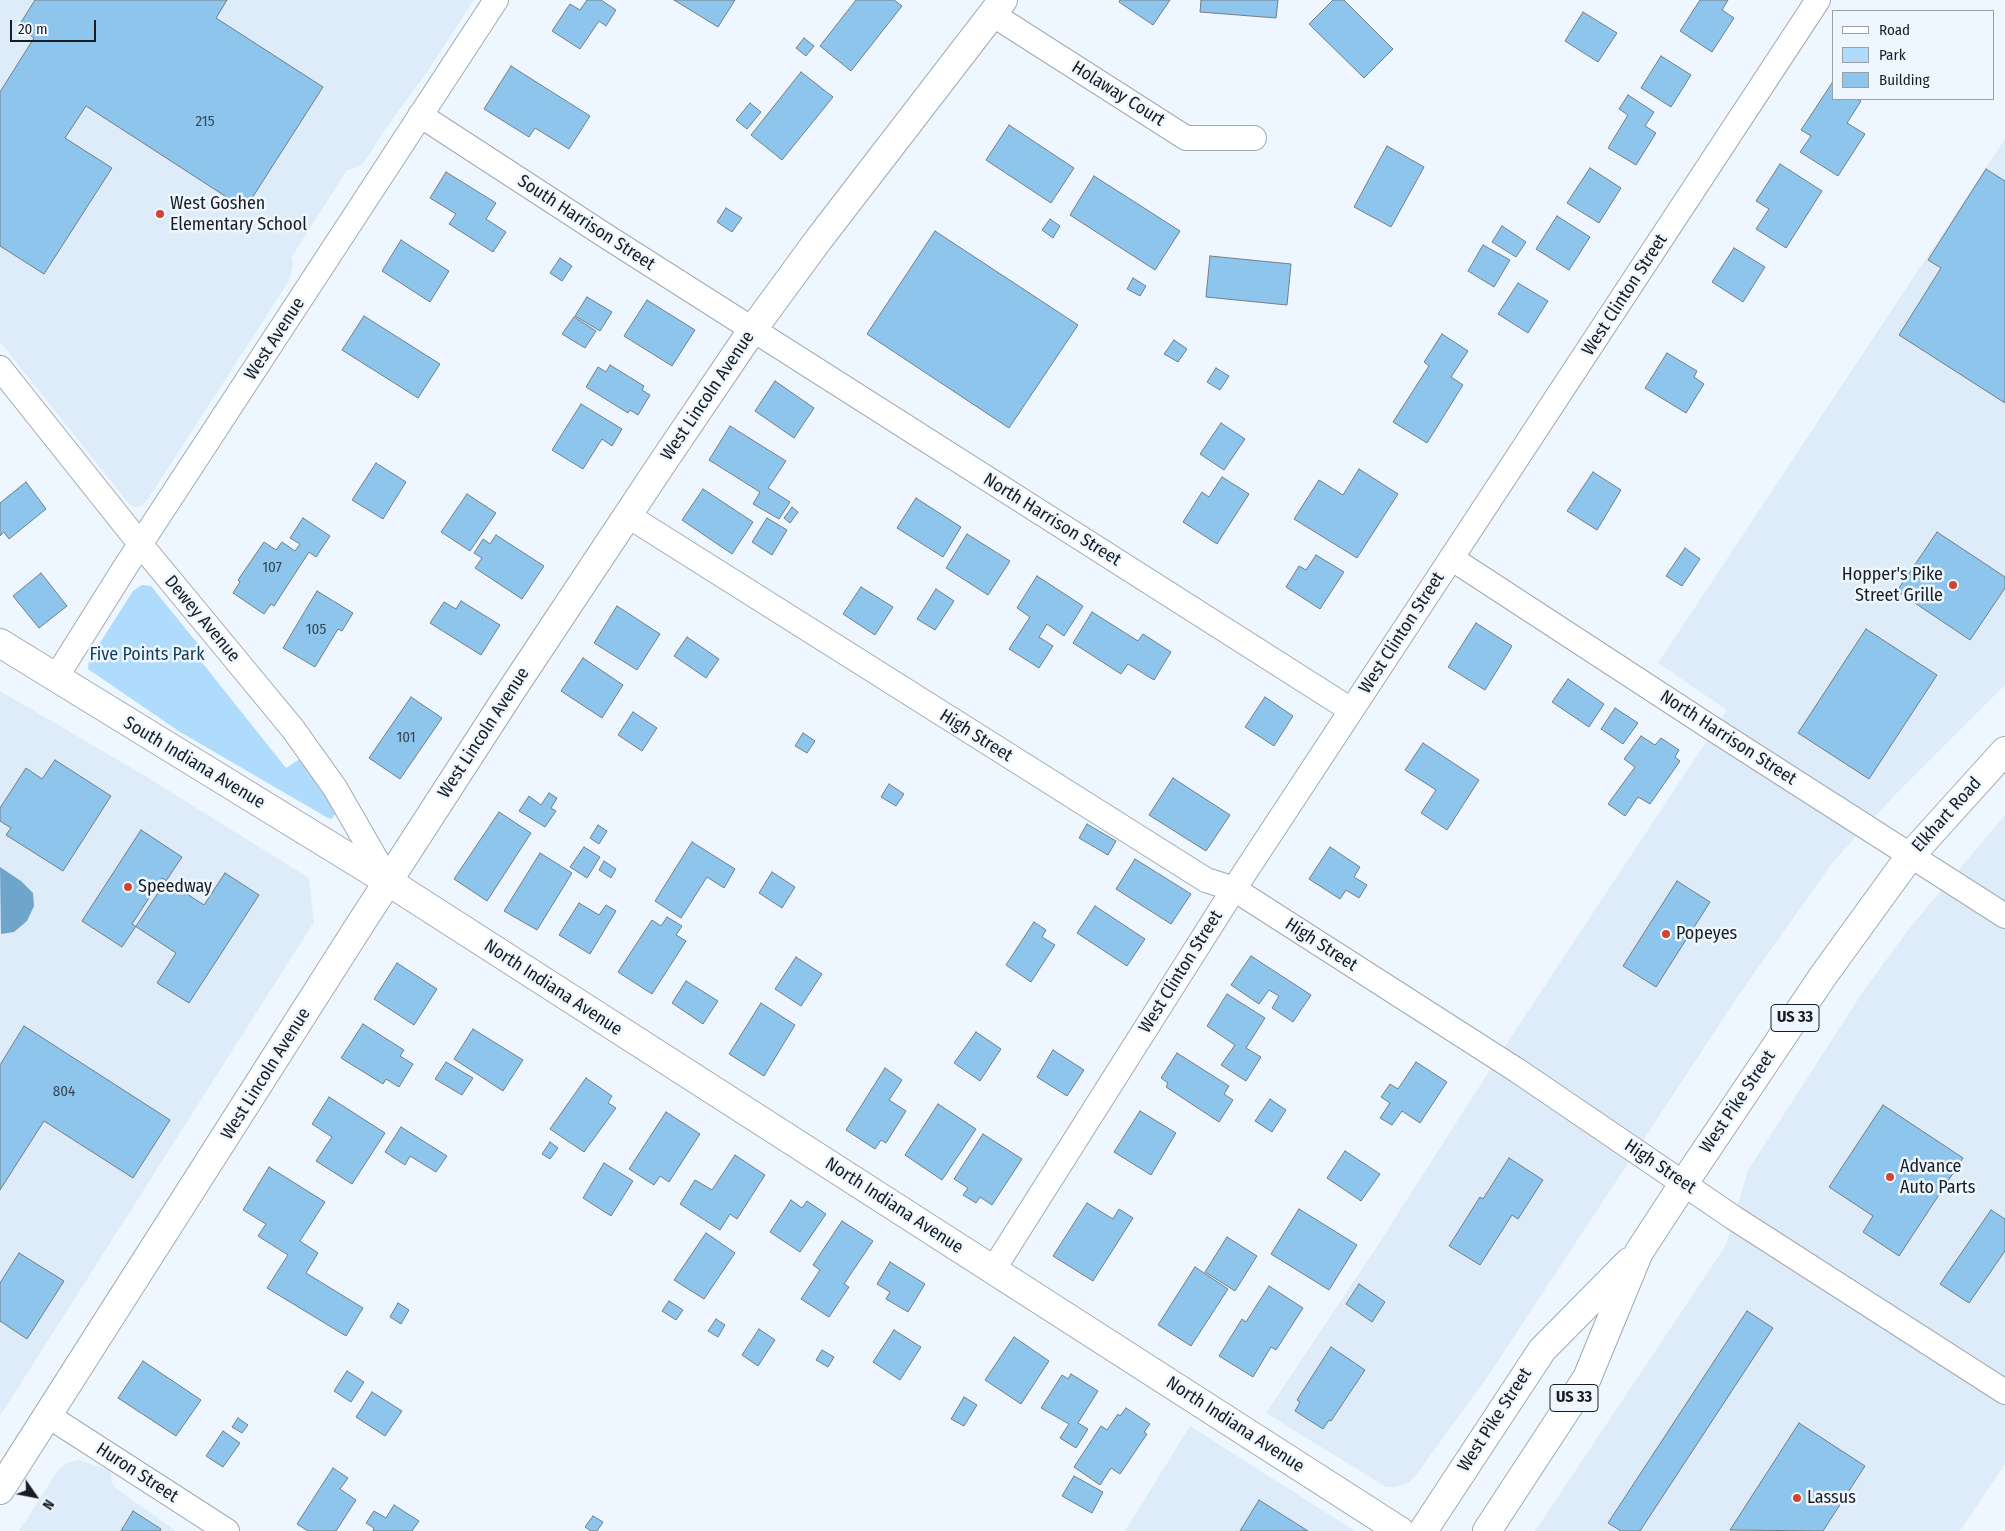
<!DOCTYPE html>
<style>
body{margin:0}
#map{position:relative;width:2005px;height:1531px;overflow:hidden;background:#eef7ff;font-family:"Fira Sans Condensed",sans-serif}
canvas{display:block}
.legend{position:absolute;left:1832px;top:10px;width:162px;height:90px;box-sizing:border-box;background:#eef7ff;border:1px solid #99a0a6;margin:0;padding:6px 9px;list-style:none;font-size:15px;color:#191d21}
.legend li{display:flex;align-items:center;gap:10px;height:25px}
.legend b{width:25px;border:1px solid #99a0a6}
.north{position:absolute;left:10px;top:1471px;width:50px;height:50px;-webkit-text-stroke:4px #eef7ff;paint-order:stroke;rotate:123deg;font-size:14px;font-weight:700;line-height:20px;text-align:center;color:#191d21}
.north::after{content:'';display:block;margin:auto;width:18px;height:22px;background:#191d21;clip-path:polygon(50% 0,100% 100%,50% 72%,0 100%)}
.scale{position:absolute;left:10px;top:20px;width:86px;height:22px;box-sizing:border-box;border:2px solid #191d21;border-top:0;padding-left:6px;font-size:15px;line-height:18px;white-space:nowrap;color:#191d21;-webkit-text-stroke:4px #eef7ff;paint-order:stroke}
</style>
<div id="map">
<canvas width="2005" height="1531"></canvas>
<ul class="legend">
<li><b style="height:6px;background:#fff"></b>Road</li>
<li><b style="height:14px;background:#afdbfd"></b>Park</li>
<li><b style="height:14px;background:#8ec5ed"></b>Building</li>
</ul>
<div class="north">N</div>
<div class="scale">20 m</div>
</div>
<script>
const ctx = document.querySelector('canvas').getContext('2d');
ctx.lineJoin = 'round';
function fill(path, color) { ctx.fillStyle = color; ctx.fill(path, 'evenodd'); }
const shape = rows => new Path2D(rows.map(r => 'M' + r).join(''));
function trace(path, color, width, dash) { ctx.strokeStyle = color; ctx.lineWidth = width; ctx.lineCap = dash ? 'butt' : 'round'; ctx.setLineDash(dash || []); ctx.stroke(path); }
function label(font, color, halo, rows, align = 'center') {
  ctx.font = font + ' "Fira Sans Condensed",sans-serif'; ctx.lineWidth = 5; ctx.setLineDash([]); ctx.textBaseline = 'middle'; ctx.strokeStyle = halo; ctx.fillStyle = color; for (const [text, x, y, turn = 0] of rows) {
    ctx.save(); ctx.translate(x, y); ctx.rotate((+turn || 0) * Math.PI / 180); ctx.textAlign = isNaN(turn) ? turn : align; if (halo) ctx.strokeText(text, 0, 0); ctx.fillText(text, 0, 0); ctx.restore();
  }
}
const built = shape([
 [0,0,474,0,429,69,384,131,365,161,359,167,347,170,291,258,293,264,289,281,148,499,143,505,138,507,131,506,0,342],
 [2005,139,2005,685,1893,797,1833,862,1738,996,1490,1373,1417,1474,1408,1483,1395,1487,1386,1487,1266,1413,1374,1251,1507,1043,1727,710,1658,663],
 [0,691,142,774,309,878,314,922,0,1416],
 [2005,815,2005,1464,1960,1531,1535,1531,1726,1245,1748,1170,1864,990,1912,925],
 [1190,1426,1355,1531,1125,1531],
 [79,1460,110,1470,113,1486,176,1531,19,1531,58,1470,68,1462]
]);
const green = shape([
 [142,585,151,586,198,644,196,655,286,768,303,757,336,812,332,819,328,818,180,732,88,669,89,660,133,591]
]);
const water = shape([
 [0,867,21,881,33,893,34,906,27,921,14,932,1,934]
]);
const building = shape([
 [35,0,227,0,216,18,323,87,245,209,86,106,65,138,112,168,44,274,0,246,0,92,34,38,18,27,35,0],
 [587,0,601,0,616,10,606,26,599,21,580,49,552,31,570,4,580,10,587,0],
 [674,0,735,0,718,27,674,0],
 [856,0,894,0,902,6,851,71,820,46,856,0],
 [1120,0,1170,0,1153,25,1119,2,1120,0],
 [1201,0,1278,0,1276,18,1200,12,1201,0],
 [1333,0,1344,0,1393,49,1364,78,1309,24,1333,0],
 [1700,0,1728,0,1722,10,1734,18,1712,52,1680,31,1700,0],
 [1583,12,1617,33,1598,62,1565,41,1583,12],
 [804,38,814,46,806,56,796,48,804,38],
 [1661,56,1691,75,1671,107,1641,88,1661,56],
 [511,66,590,116,569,149,535,128,529,137,484,109,511,66],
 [801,72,833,97,782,160,751,135,801,72],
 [1832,83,1834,84,1834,99,1857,99,1861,101,1847,123,1865,134,1838,176,1800,152,1811,136,1801,130,1832,83],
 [1628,95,1654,112,1645,126,1656,133,1636,165,1608,148,1628,115,1619,109,1628,95],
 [750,103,761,112,747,129,736,120,750,103],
 [1009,125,1074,168,1051,203,986,160,1009,125],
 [1387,146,1424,167,1391,227,1354,207,1387,146],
 [1780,164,1822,191,1786,248,1756,229,1769,209,1756,201,1780,164],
 [1590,168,1621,188,1599,223,1567,203,1590,168],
 [1986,169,2005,181,2005,403,1899,335,1941,268,1928,260,1986,169],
 [446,172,496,203,486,219,506,232,493,252,449,224,456,214,430,198,446,172],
 [1094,176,1180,231,1155,270,1070,215,1094,176],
 [726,208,742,218,732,232,717,222,726,208],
 [1557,216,1590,237,1569,270,1536,249,1557,216],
 [1050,219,1060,226,1053,238,1042,230,1050,219],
 [1502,226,1526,242,1516,257,1492,242,1502,226],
 [935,231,1078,325,1009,428,867,334,935,231],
 [401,240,449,271,430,302,382,271,401,240],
 [1483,245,1510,260,1494,287,1468,271,1483,245],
 [1734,248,1765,267,1743,302,1712,282,1734,248],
 [1210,256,1291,264,1287,305,1206,297,1210,256],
 [560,258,572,266,562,281,550,273,560,258],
 [1133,278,1146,286,1140,296,1127,289,1133,278],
 [1518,283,1548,301,1528,333,1498,314,1518,283],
 [587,297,612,312,600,331,575,316,587,297],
 [647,300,695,330,672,366,624,336,647,300],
 [364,316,440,364,418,398,342,350,364,316],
 [574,317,596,331,585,348,562,334,574,317],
 [1442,334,1468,351,1451,377,1463,385,1427,443,1393,422,1429,366,1424,362,1442,334],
 [1174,340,1187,349,1178,362,1164,354,1174,340],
 [1667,353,1697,371,1694,377,1704,384,1686,413,1645,388,1667,353],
 [610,365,644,386,642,390,650,395,638,415,630,410,628,413,586,387,598,367,606,372,610,365],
 [1216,368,1229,376,1220,390,1207,382,1216,368],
 [775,381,814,408,794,438,755,411,775,381],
 [581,404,622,429,612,446,602,439,583,469,552,450,581,404],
 [1221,423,1245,439,1224,470,1200,454,1221,423],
 [730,426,786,461,768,488,790,502,779,519,753,504,760,492,709,460,730,426],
 [376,463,406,482,383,519,352,500,376,463],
 [1359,469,1398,494,1357,558,1294,519,1319,480,1343,495,1359,469],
 [1593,472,1621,490,1597,530,1567,511,1593,472],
 [1222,477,1249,494,1217,544,1183,522,1202,492,1209,497,1222,477],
 [26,482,46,509,9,539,4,532,0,536,0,503,26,482],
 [703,489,753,522,732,554,682,520,703,489],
 [467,494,496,513,470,551,441,532,467,494],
 [916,498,961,527,943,557,897,528,916,498],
 [792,507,798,512,790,523,784,518,792,507],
 [303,518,330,536,316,557,309,552,274,606,271,604,264,614,233,593,240,582,238,580,264,542,276,550,282,542,295,551,300,544,290,538,303,518],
 [767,518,787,530,772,555,752,542,767,518],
 [1937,532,2005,577,2005,588,1970,640,1897,591,1937,532],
 [967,534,1010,561,988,595,946,568,967,534],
 [496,535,544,566,522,599,475,568,482,558,474,553,483,539,490,544,496,535],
 [1685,548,1700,559,1682,586,1666,576,1685,548],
 [1316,555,1344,572,1320,609,1286,587,1299,566,1306,570,1316,555],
 [41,573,67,606,39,628,13,596,41,573],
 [1037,576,1083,606,1064,636,1047,624,1039,637,1053,646,1039,668,1009,649,1030,617,1017,608,1037,576],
 [861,587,893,607,875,635,843,614,861,587],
 [936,589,954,601,935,630,917,619,936,589],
 [317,591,353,613,342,631,338,629,315,667,283,648,317,591],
 [461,601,500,625,481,655,430,623,444,602,456,609,461,601],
 [617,606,660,634,637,670,594,643,617,606],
 [1092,612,1138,641,1143,634,1171,652,1154,680,1128,664,1121,674,1073,643,1092,612],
 [1476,623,1512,646,1485,690,1448,667,1476,623],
 [1866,629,1937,675,1869,779,1798,733,1866,629],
 [687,637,719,659,706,678,674,656,687,637],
 [583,658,623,685,602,718,561,691,583,658],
 [1568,679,1604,704,1589,727,1552,702,1568,679],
 [411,697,442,718,400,779,369,758,411,697],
 [1265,697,1293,716,1274,746,1245,727,1265,697],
 [1615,708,1638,723,1623,744,1601,729,1615,708],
 [633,712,657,728,642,751,618,735,633,712],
 [803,733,815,741,807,753,795,746,803,733],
 [1641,736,1655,745,1661,738,1679,750,1675,757,1680,761,1650,804,1638,797,1625,816,1608,804,1635,767,1624,759,1641,736],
 [1423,743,1479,780,1447,830,1421,813,1436,790,1405,770,1423,743],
 [55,760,111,796,63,871,6,835,11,828,0,821,0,808,26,768,42,779,55,760],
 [1173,778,1230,815,1206,851,1149,815,1173,778],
 [889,784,904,794,896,806,881,797,889,784],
 [549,793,557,798,551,808,556,811,545,827,519,811,529,796,541,805,549,793],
 [499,812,531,833,487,901,454,879,499,812],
 [1087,824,1116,841,1108,855,1079,838,1087,824],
 [598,825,607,831,599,844,590,838,598,825],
 [141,830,182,857,122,947,82,921,141,830],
 [692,842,735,869,724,888,707,877,681,918,655,901,692,842],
 [584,847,600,857,587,878,570,867,584,847],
 [1330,847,1360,867,1354,877,1367,885,1359,898,1346,890,1340,899,1309,879,1330,847],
 [540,853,572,873,537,930,504,911,540,853],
 [1135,859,1191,894,1171,924,1116,889,1135,859],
 [604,861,616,869,611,878,599,870,604,861],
 [772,872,795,887,782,908,759,893,772,872],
 [225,873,259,895,189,1003,157,983,176,953,132,924,162,878,204,905,225,873],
 [1677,881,1710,902,1656,987,1623,966,1677,881],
 [579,903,599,915,606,905,616,911,590,954,559,935,579,903],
 [1095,906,1145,939,1127,966,1077,933,1095,906],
 [667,917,682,926,676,935,686,941,652,994,618,972,652,920,661,926,667,917],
 [1034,922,1046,930,1042,937,1055,945,1031,982,1006,965,1034,922],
 [1251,956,1311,995,1293,1022,1272,1008,1279,996,1269,990,1259,1004,1231,985,1251,956],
 [796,957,822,974,801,1006,775,989,796,957],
 [397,963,437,989,414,1025,374,999,397,963],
 [686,981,718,1001,703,1024,672,1003,686,981],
 [1227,994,1265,1018,1246,1048,1261,1057,1246,1081,1221,1065,1235,1045,1207,1026,1227,994],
 [761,1003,795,1025,764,1076,729,1054,761,1003],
 [363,1024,404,1050,400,1056,413,1064,399,1087,386,1079,383,1084,341,1058,363,1024],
 [24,1026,170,1120,133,1178,44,1121,0,1190,0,1065,24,1026],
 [473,1029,523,1060,503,1091,454,1059,473,1029],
 [976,1032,1001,1049,980,1081,954,1063,976,1032],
 [1053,1050,1084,1070,1067,1096,1037,1077,1053,1050],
 [1177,1053,1229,1086,1224,1094,1233,1100,1219,1122,1166,1087,1168,1083,1161,1078,1177,1053],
 [446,1062,473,1078,462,1095,435,1079,446,1062],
 [1416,1062,1447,1082,1420,1123,1402,1111,1392,1125,1380,1118,1390,1103,1381,1097,1390,1084,1398,1089,1416,1062],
 [885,1068,902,1080,889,1100,906,1111,886,1143,881,1140,875,1149,846,1130,885,1068],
 [586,1078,612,1096,608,1103,616,1108,584,1152,550,1129,586,1078],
 [329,1097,385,1133,352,1184,316,1161,332,1137,312,1124,329,1097],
 [1270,1099,1286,1110,1272,1132,1255,1121,1270,1099],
 [938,1104,976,1129,942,1180,905,1155,938,1104],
 [1883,1105,1963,1158,1899,1256,1863,1232,1873,1216,1829,1187,1883,1105],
 [1140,1111,1176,1133,1151,1175,1114,1152,1140,1111],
 [666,1112,700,1134,669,1182,660,1176,654,1185,629,1169,666,1112],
 [401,1127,447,1156,436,1172,410,1156,405,1165,385,1152,401,1127],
 [983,1134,1022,1159,992,1205,980,1197,976,1203,963,1195,968,1188,954,1179,983,1134],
 [550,1142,558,1148,550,1159,542,1154,550,1142],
 [1345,1151,1380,1174,1361,1201,1327,1178,1345,1151],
 [735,1155,765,1175,737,1219,730,1214,720,1230,680,1204,695,1180,712,1190,735,1155],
 [1509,1158,1543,1180,1518,1219,1512,1215,1480,1265,1449,1246,1480,1197,1483,1199,1509,1158],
 [604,1163,633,1181,611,1216,583,1198,604,1163],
 [269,1167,325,1202,300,1241,318,1253,306,1273,363,1308,346,1336,267,1288,288,1255,258,1236,266,1224,243,1210,269,1167],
 [791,1200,802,1208,807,1201,826,1214,800,1252,770,1232,791,1200],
 [1087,1203,1113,1219,1119,1209,1133,1218,1093,1281,1053,1256,1087,1203],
 [1299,1209,1357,1245,1329,1290,1271,1254,1299,1209],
 [1991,1210,2005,1219,2005,1251,1969,1303,1940,1284,1991,1210],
 [842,1221,873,1241,844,1284,849,1287,829,1317,801,1299,820,1270,813,1265,842,1221],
 [706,1233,735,1253,704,1299,674,1280,706,1233],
 [1227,1237,1257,1256,1235,1291,1205,1272,1227,1237],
 [19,1253,64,1281,27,1339,0,1321,0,1283,19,1253],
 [890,1262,925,1284,908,1312,886,1299,890,1292,877,1284,890,1262],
 [1195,1267,1228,1289,1191,1346,1158,1325,1195,1267],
 [1359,1284,1385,1302,1372,1322,1346,1304,1359,1284],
 [1269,1286,1303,1308,1276,1350,1271,1347,1253,1377,1219,1356,1242,1319,1246,1322,1269,1286],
 [669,1301,683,1310,676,1320,662,1311,669,1301],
 [398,1303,409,1310,401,1324,390,1317,398,1303],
 [1747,1311,1773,1328,1640,1531,1621,1531,1608,1523,1747,1311],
 [716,1319,725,1325,718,1337,708,1331,716,1319],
 [759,1329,775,1340,758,1366,742,1355,759,1329],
 [894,1330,921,1347,900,1380,873,1362,894,1330],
 [1014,1337,1049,1361,1021,1404,985,1380,1014,1337],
 [1331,1347,1365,1370,1331,1421,1329,1420,1323,1429,1295,1411,1300,1402,1297,1400,1331,1347],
 [822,1350,834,1357,828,1367,816,1360,822,1350],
 [143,1361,201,1400,176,1436,118,1398,143,1361],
 [347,1371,364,1382,351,1402,334,1391,347,1371],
 [1071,1374,1098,1391,1078,1423,1088,1429,1076,1448,1060,1438,1069,1424,1041,1408,1062,1375,1068,1379,1071,1374],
 [372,1392,402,1411,385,1436,356,1417,372,1392],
 [964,1397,977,1405,964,1426,951,1419,964,1397],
 [1126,1408,1150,1424,1144,1432,1147,1434,1120,1474,1111,1468,1100,1485,1074,1467,1101,1426,1107,1430,1118,1414,1120,1416,1126,1408],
 [238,1418,248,1425,242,1433,232,1427,238,1418],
 [1799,1423,1865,1466,1823,1531,1730,1530,1799,1423],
 [223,1431,240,1443,223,1467,206,1456,223,1431],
 [333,1468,348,1478,340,1489,356,1500,336,1531,308,1531,297,1524,333,1468],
 [1074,1476,1103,1492,1092,1513,1062,1496,1074,1476],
 [1259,1500,1308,1531,1240,1531,1259,1500],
 [394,1505,419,1521,412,1531,373,1531,374,1528,366,1523,374,1511,386,1518,394,1505],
 [133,1511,161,1529,160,1531,121,1531,133,1511],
 [593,1516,603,1522,597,1531,591,1531,585,1527,593,1516]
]);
const street = shape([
 [992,14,1186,138,1254,138],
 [420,115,609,238,1351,710],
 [0,368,141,545,293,729,335,788,389,882],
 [627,515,1206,880,1234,889,1518,1071,1734,1218,2005,1392],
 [1451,558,1713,729,2005,916],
 [55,679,124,569,496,0],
 [993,1270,1234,889,1818,0],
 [47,1415,227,1531]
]);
const secondary = shape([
 [0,643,389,882,1400,1531],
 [0,1490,361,923,511,691,661,465,753,329,819,239,1003,0]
]);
const highway = shape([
 [1423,1531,1542,1350,1629,1262],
 [1487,1531,1587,1378,1639,1252,1684,1183,1823,976,1910,856,2005,751]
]);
const markers = [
 [160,214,5,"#d04431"],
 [1953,585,5,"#d04431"],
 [128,887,5,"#d04431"],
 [1666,934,5,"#d04431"],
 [1890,1177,5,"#d04431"],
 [1797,1498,5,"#d04431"]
];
const numberNames = [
 ["215",205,122],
 ["107",272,568],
 ["105",316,630],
 ["101",406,738],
 ["804",64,1092]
];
const shields = [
 [1795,1018,48],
 [1574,1398,48]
];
const shieldNames = [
 ["US 33",1795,1018],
 ["US 33",1574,1398]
];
const streetNames = [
 ["Holaway Court",1118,94,32],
 ["South Harrison Street",586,223,33],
 ["West Clinton Street",1625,295,-57],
 ["West Avenue",275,339,-57],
 ["West Lincoln Avenue",708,396,-56],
 ["North Harrison Street",1052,520,32],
 ["Dewey Avenue",202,619,50],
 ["West Clinton Street",1402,633,-57],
 ["West Lincoln Avenue",484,733,-57],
 ["High Street",976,736,32],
 ["North Harrison Street",1728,738,33],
 ["South Indiana Avenue",194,763,31],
 ["Elkhart Road",1947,815,-48],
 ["High Street",1321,945,33],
 ["West Clinton Street",1181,972,-58],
 ["North Indiana Avenue",553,988,33],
 ["West Lincoln Avenue",266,1074,-58],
 ["West Pike Street",1738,1102,-56],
 ["High Street",1660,1167,34],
 ["North Indiana Avenue",894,1206,33],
 ["West Pike Street",1495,1420,-57],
 ["North Indiana Avenue",1235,1425,33],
 ["Huron Street",137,1473,33]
];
const poiNames = [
 ["West Goshen",170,204],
 ["Elementary School",170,225],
 ["Hopper's Pike",1943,575,"right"],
 ["Street Grille",1943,596,"right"],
 ["Speedway",138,887],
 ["Popeyes",1676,934],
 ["Advance",1900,1167],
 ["Auto Parts",1900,1188],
 ["Lassus",1807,1498]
];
const parkNames = [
 ["Five Points Park",147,655]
];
fill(built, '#ddecf8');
fill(green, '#afdbfd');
fill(water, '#6fa5cb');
fill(building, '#8ec5ed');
trace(building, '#747e86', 1);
trace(street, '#9faab3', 26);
trace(secondary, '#9faab3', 30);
trace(highway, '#9faab3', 30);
trace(street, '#fff', 24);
trace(secondary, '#fff', 28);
trace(highway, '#fff', 28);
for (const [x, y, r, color] of markers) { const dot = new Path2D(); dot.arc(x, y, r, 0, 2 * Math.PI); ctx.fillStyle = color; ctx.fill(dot); trace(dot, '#eef7ff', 2); }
label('15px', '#364754', null, numberNames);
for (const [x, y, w] of shields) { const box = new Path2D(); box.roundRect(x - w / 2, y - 13.5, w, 27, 4); ctx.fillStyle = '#eef7ff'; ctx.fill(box); trace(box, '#191d21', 1); }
label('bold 16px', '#191d21', null, shieldNames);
label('18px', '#191d21', '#eef7ff', streetNames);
label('18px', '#191d21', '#eef7ff', poiNames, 'left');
label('18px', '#133e59', '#eef7ff', parkNames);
</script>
